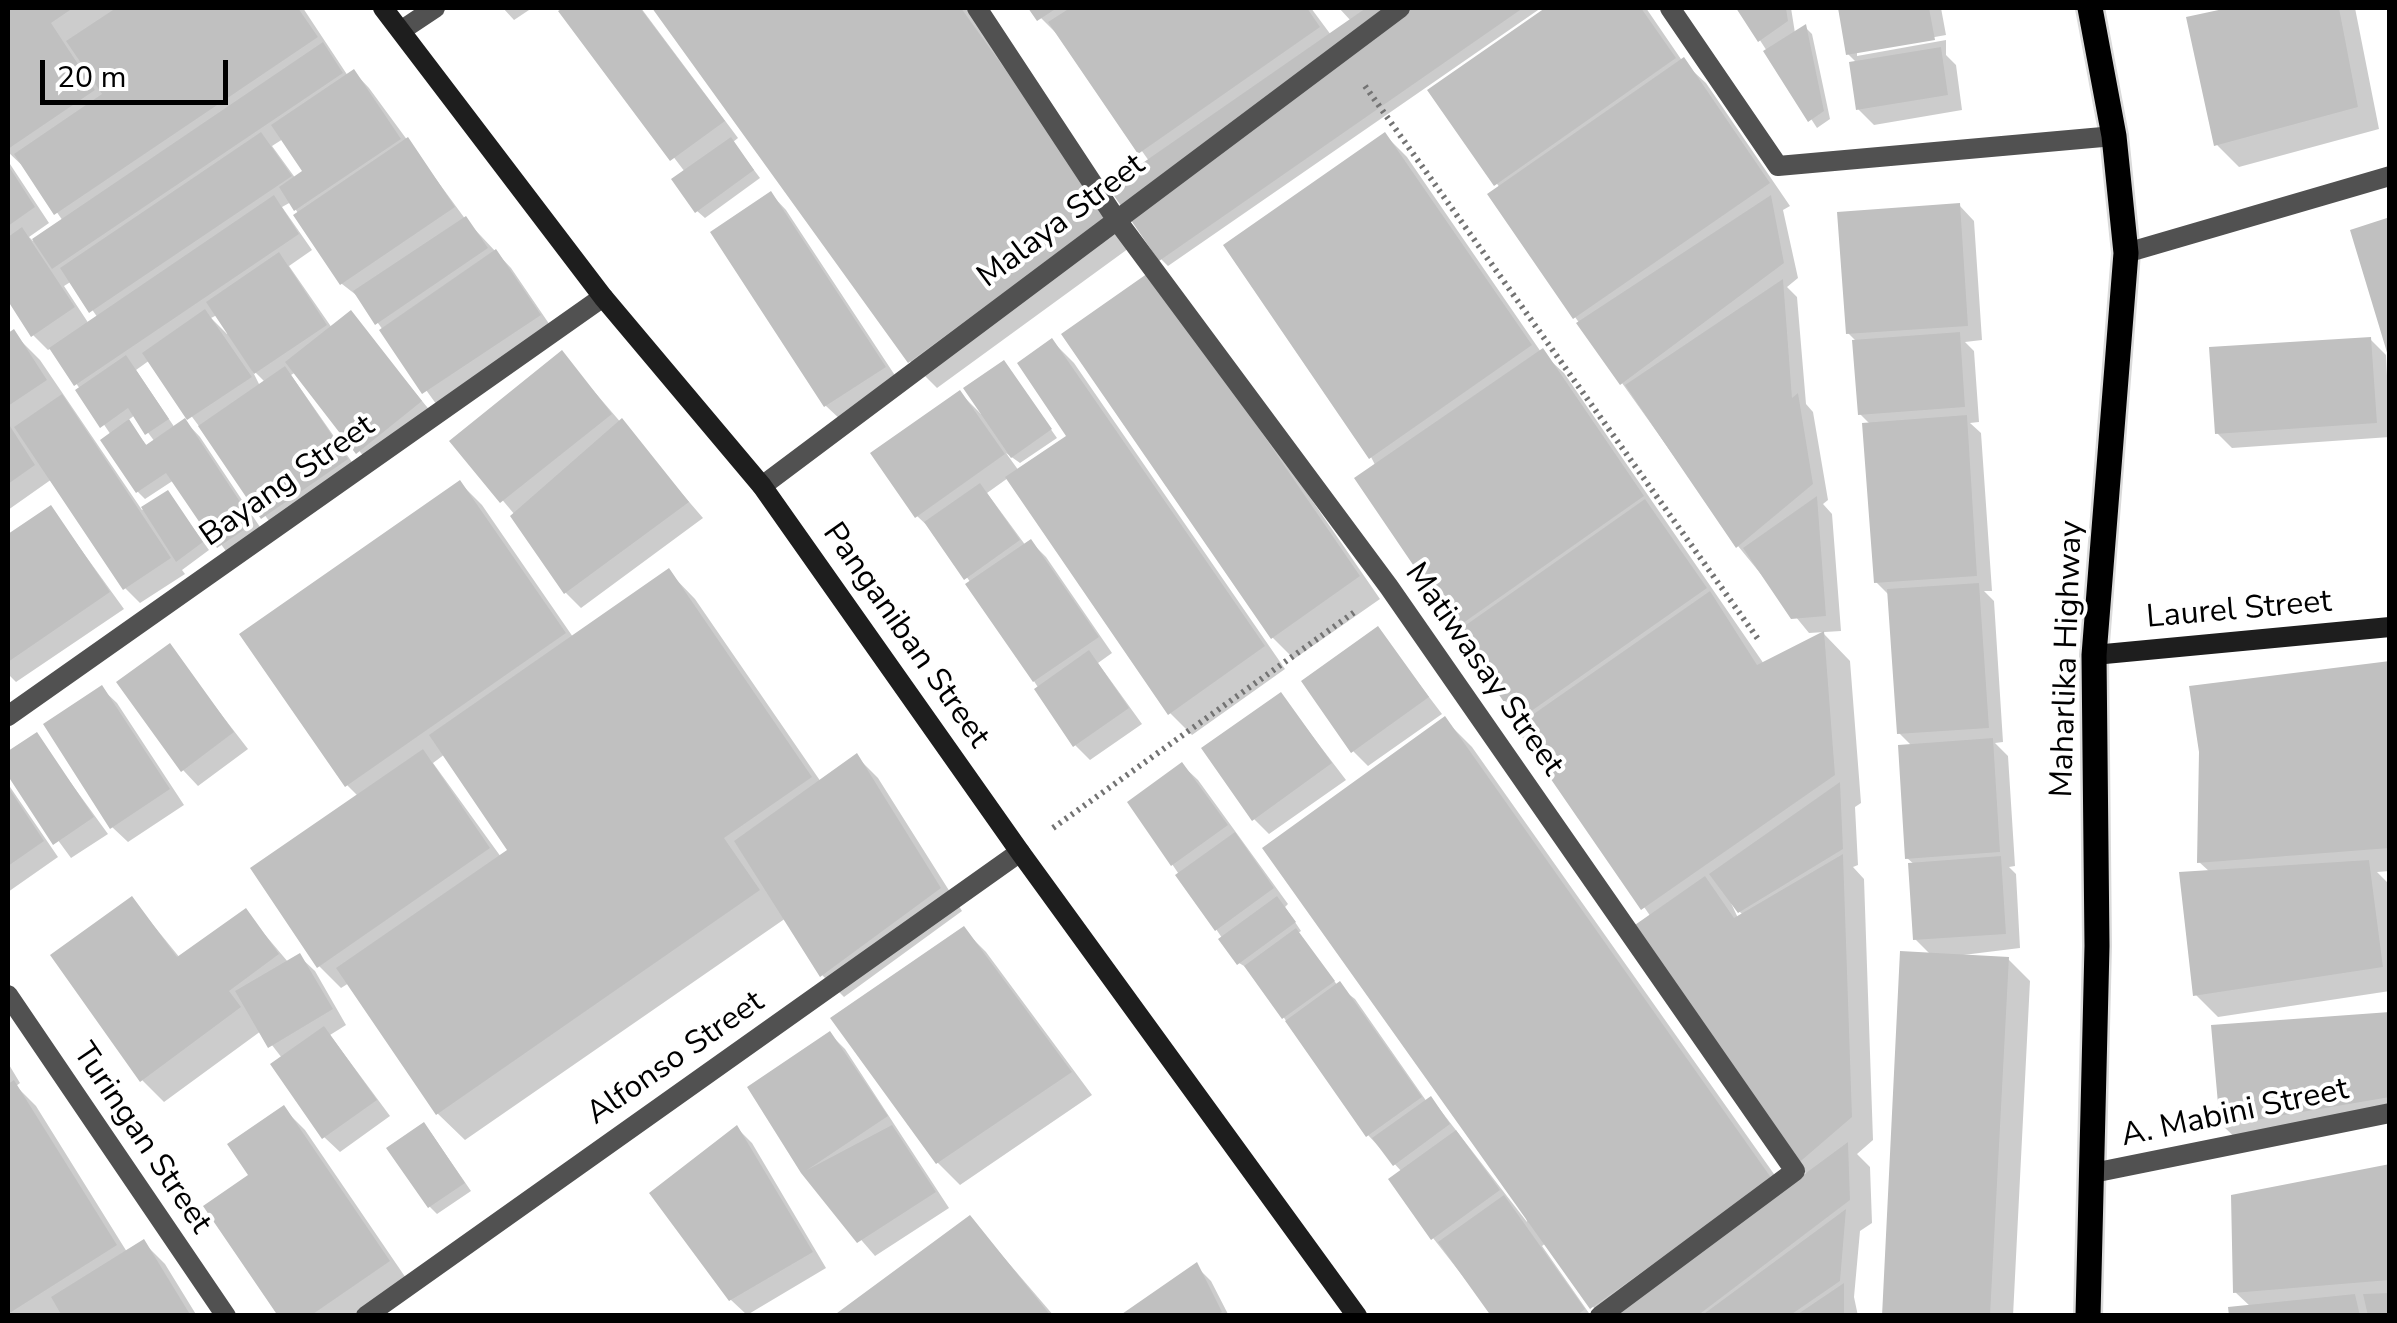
<!DOCTYPE html>
<style>
body{margin:0}
#map{position:relative;width:2397px;height:1323px;overflow:hidden;background:#fff;font-family:"Nunito Sans",sans-serif}
canvas{display:block}
.frame{position:absolute;inset:0;border:10px solid #000;pointer-events:none}
.scale{position:absolute;left:40px;top:60px;width:188px;height:45px;box-sizing:border-box;border:5px solid #000;border-top:0;padding-left:12px;font-size:30px;line-height:35px;white-space:nowrap;color:#000;-webkit-text-stroke:8px #fff;paint-order:stroke}
</style>
<div id="map">
<canvas width="2397" height="1323"></canvas>
<div class="frame"></div>
<div class="scale">20 m</div>
</div>
<script>
const ctx = document.querySelector('canvas').getContext('2d');
ctx.lineJoin = 'round';
function fill(path, color) { ctx.fillStyle = color; ctx.fill(path, 'evenodd'); }
const shape = rows => new Path2D(rows.map(r => 'M' + r).join(''));
function trace(path, color, width, dash) { ctx.strokeStyle = color; ctx.lineWidth = width; ctx.lineCap = dash ? 'butt' : 'round'; ctx.setLineDash(dash || []); ctx.stroke(path); }
function label(font, color, halo, rows, align = 'center') {
  ctx.font = font + ' "Nunito Sans",sans-serif'; ctx.lineWidth = 8; ctx.setLineDash([]); ctx.textBaseline = 'middle'; ctx.strokeStyle = halo; ctx.fillStyle = color; for (const [text, x, y, turn = 0] of rows) {
    ctx.save(); ctx.translate(x, y); ctx.rotate((+turn || 0) * Math.PI / 180); ctx.textAlign = isNaN(turn) ? turn : align; if (halo) ctx.strokeText(text, 0, 0); ctx.fillText(text, 0, 0); ctx.restore();
  }
}
const shadow = shape([
 [8,8,303,8,348,76,354,72,369,88,466,220,511,268,554,331,439,408,360,298,342,284,291,202,282,207,312,250,289,266,332,328,351,314,436,418,373,468,296,372,291,375,361,475,278,533,150,360,136,370,175,428,185,421,200,437,268,539,234,562,174,480,145,499,138,492,111,435,80,389,52,348,48,350,33,335,8,297,8,161,49,223,29,237,33,241,63,221,28,171,8,152],
 [283,139,305,172,296,179,272,146],
 [72,281,98,318,89,324,64,286],
 [217,315,229,332,227,334,211,318],
 [251,368,266,383,260,386],
 [135,415,155,442,148,447,127,421],
 [503,8,532,8,514,20],
 [567,8,641,8,738,138,733,142,760,178,705,218,697,211,685,172,562,11],
 [655,8,966,8,1136,243,937,388,910,361],
 [1031,8,1311,8,1331,35,1351,21,1339,8,1541,8,1168,266,1161,259,1149,161,1063,40],
 [1550,8,1646,8,1683,62,1706,83,1790,206,1783,210,1798,278,1787,287,1797,297,1806,404,1813,412,1828,500,1823,504,1832,514,1841,631,1809,633,1738,546,1575,317,1500,188,1430,90],
 [1739,8,1791,8,1795,33,1805,27,1812,34,1830,119,1817,128],
 [1840,8,1941,8,1946,35,1857,51,1857,56,1946,40,1946,55,1956,65,1962,110,1874,125,1858,109,1857,63,1848,54],
 [2232,8,2355,8,2379,129,2239,167,2217,145],
 [1385,135,1407,157,1541,352,1564,373,1764,664,1824,634,1850,661,1861,803,1855,807,1858,865,1853,867,1864,879,1873,1140,1857,1154,1870,1167,1872,1223,1860,1231,1854,1297,1858,1316,1600,1316,1546,1243,1542,1246,1591,1316,1494,1316,1433,1238,1402,1172,1368,1135,1249,969,1239,963,1130,802,1182,765,1198,780,1288,904,1285,907,1301,931,1298,933,1338,986,1355,999,1427,1102,1438,1107,1527,1222,1445,720,1472,747,1786,1191,1808,1175,1797,1165,1651,917,1519,727,1524,724,1458,626,1371,457],
 [1731,903,1744,916,1738,918],
 [771,194,786,210,900,383,842,421,826,406,713,233],
 [1959,205,1974,221,1982,340,1965,342,1974,351,1979,422,1970,423,1981,433,1992,591,1984,591,1994,601,2003,742,1995,743,2008,756,2015,866,2009,867,2016,874,2020,948,1955,956,2008,959,2030,981,2013,1316,1884,1316,1931,955,1915,939,1915,865,1907,858,1913,747,1899,733,1890,596,1876,582,1870,424,1860,414,1855,340,1848,333],
 [1172,297,1380,599,1294,659,1272,637],
 [13,333,40,360,142,510,168,493,209,550,182,570,185,574,140,603,125,588,52,479,8,510,8,336],
 [2370,339,2386,355,2390,437,2232,448,2217,433],
 [1052,341,1074,363,1285,669,1192,735,1170,713,1008,478,987,493,1026,546,1031,542,1046,557,1112,653,1098,663,1142,724,1090,760,1075,745,971,583,933,531,917,516,960,393,981,414,1004,363,1057,438,1020,463,1006,453,1019,471,1070,436],
 [561,353,703,518,581,608,566,593,515,515,453,441],
 [460,483,482,505,573,637,668,571,695,599,821,782,856,756,878,778,962,911,844,997,822,975,786,918,465,1140,437,1113,349,983,341,988,319,966,359,797,347,785],
 [445,754,511,850,501,857,433,763],
 [51,508,124,609,16,682,8,674,8,537],
 [1378,630,1442,714,1368,766,1353,751],
 [169,647,248,749,198,786,183,770],
 [2390,664,2390,871,2377,872,2390,885,2390,991,2218,1017,2196,995,2210,872,2199,862],
 [101,688,117,703,184,805,128,842,112,827],
 [1281,695,1346,780,1269,834,1254,819],
 [36,735,108,834,71,858,8,772,8,754],
 [8,784,58,857,8,892],
 [132,899,180,958,245,911,288,962,299,956,315,971,346,1025,330,1035,390,1116,340,1152,324,1137,282,1058,261,1031,164,1102,142,1080],
 [964,930,986,952,1092,1095,960,1185,938,1163,834,1018],
 [2390,1014,2390,1122,2245,1147,2222,1125],
 [830,1034,845,1049,949,1208,875,1256,803,1172],
 [8,1063,20,1083,16,1086,36,1106,127,1252,143,1242,165,1264,197,1316,8,1316],
 [283,1108,305,1130,410,1284,364,1316,281,1316,252,1176],
 [737,1128,752,1143,826,1268,747,1315,731,1300],
 [431,1133,471,1191,437,1214,430,1207],
 [2390,1167,2390,1316,2232,1316,2251,1307,2235,1292],
 [970,1218,1054,1316,838,1316],
 [1196,1266,1211,1281,1229,1316,1124,1316]
]);
const building = shape([
 [8,8,73,8,51,23,95,90,8,149],
 [116,8,298,8,318,37,54,215,14,154,102,94,66,41],
 [563,8,640,8,725,121,670,161,558,11],
 [652,8,961,8,1110,215,908,363],
 [1028,8,1057,8,1037,21],
 [1070,8,1307,8,1320,27,1138,154,1048,22],
 [1366,8,1523,8,1159,261,1108,187],
 [1545,8,1641,8,1676,58,1494,186,1427,90],
 [1736,8,1786,8,1788,21,1758,42],
 [1838,8,1929,8,1935,40,1846,55],
 [2228,8,2339,8,2358,107,2214,146,2186,17],
 [1806,24,1824,111,1808,122,1763,51],
 [323,42,343,73,52,269,32,239],
 [1941,47,1948,95,1856,110,1849,62],
 [1684,57,1770,183,1573,319,1487,194],
 [354,69,401,139,294,211,279,187,302,171,271,125],
 [261,132,292,176,89,313,60,268],
 [1385,132,1532,345,1369,459,1223,245],
 [408,137,455,207,340,285,293,215],
 [731,137,754,170,695,213,671,179],
 [8,165,35,207,8,226],
 [771,191,886,367,824,407,710,232],
 [274,195,299,234,74,386,49,348],
 [1771,195,1784,263,1620,385,1576,323],
 [1960,203,1968,326,1846,334,1837,212],
 [466,216,488,248,375,325,353,291],
 [2390,217,2390,359,2389,359,2350,230],
 [22,227,75,307,31,337,8,301,8,237],
 [496,249,541,315,422,394,379,330],
 [279,252,327,325,254,374,206,302],
 [1151,271,1360,576,1271,639,1061,334],
 [1783,279,1792,398,1798,393,1813,484,1736,548,1625,385],
 [205,309,252,377,187,420,142,353],
 [351,310,422,401,356,454,285,362],
 [14,329,47,380,8,406,8,333],
 [1960,332,1965,407,1858,415,1852,340],
 [2371,337,2377,423,2215,434,2209,347],
 [1052,338,1265,646,1168,715,1005,477,1066,436,1017,363],
 [1543,348,1644,496,1456,628,1354,478],
 [562,350,612,414,500,503,449,441],
 [126,355,169,419,145,435,128,408,100,428,75,390],
 [1004,360,1052,429,1011,458,963,388],
 [285,366,348,459,261,519,198,426],
 [960,390,1005,454,915,518,870,453],
 [62,394,171,558,123,590,14,427],
 [1967,415,1977,576,1874,583,1862,423],
 [185,418,254,523,217,548,166,473,136,493,100,440,129,419,146,445],
 [622,418,689,502,564,594,510,516],
 [8,423,35,465,8,484],
 [460,480,566,633,345,787,239,634],
 [980,483,1020,540,964,580,924,522],
 [168,490,203,542,176,562,141,507],
 [1817,496,1826,616,1791,619,1743,548],
 [1645,499,1707,588,1517,721,1456,632],
 [51,505,110,592,8,662,8,534],
 [1031,539,1099,637,1033,682,965,584],
 [669,568,812,777,724,838,760,890,436,1115,336,968,507,850,429,735],
 [1979,583,1989,728,1897,734,1887,589],
 [1710,591,1757,665,1824,631,1835,775,1641,910,1515,727],
 [1378,626,1429,697,1351,753,1301,681],
 [170,643,234,732,181,772,116,682],
 [1089,650,1129,708,1073,747,1034,689],
 [2390,661,2390,848,2197,863,2199,752,2189,686],
 [102,685,170,789,110,829,43,724],
 [1281,692,1332,763,1252,821,1201,748],
 [1445,716,1772,1179,1590,1309,1262,848],
 [37,732,94,817,53,845,8,776,8,751],
 [1993,738,2000,852,1905,859,1898,745],
 [423,749,490,848,317,968,250,868],
 [857,753,941,888,820,977,734,841],
 [1182,762,1228,825,1171,866,1127,802],
 [1840,782,1843,849,1738,913,1709,874],
 [8,787,44,841,8,866],
 [1235,832,1274,888,1215,931,1175,875],
 [1843,854,1852,1117,1795,1166,1632,927,1705,876,1734,918],
 [2001,856,2006,934,1913,940,1908,863],
 [2369,860,2383,967,2193,996,2179,872],
 [132,896,177,957,246,908,279,954,229,991,241,1007,140,1082,50,955],
 [1277,896,1296,922,1237,965,1218,939],
 [964,926,1072,1072,936,1164,830,1018],
 [1296,928,1335,981,1282,1019,1244,966],
 [1900,951,2009,957,1990,1316,1882,1316],
 [300,953,333,1009,268,1048,235,991],
 [1340,981,1422,1097,1366,1137,1285,1021],
 [2390,1012,2390,1097,2220,1126,2211,1025],
 [324,1026,377,1100,322,1139,270,1064],
 [830,1031,888,1116,807,1170,892,1125,936,1192,857,1243,801,1173,747,1087],
 [14,1080,117,1245,8,1314,8,1084],
 [1431,1096,1450,1124,1393,1166,1372,1138],
 [284,1105,390,1261,310,1316,278,1316,203,1206,248,1175,227,1144],
 [424,1122,465,1183,428,1208,386,1148],
 [737,1125,813,1252,729,1301,649,1193],
 [1456,1130,1500,1190,1431,1240,1388,1179],
 [1848,1142,1850,1200,1697,1316,1612,1316],
 [2390,1164,2390,1280,2233,1293,2231,1195],
 [1504,1195,1585,1309,1576,1316,1491,1316,1438,1242],
 [1846,1209,1840,1281,1789,1316,1701,1316],
 [970,1215,1051,1316,833,1316],
 [144,1239,191,1316,62,1316,51,1297],
 [1197,1262,1222,1312,1216,1316,1119,1316],
 [1844,1283,1844,1316,1795,1316],
 [2390,1293,2390,1316,2368,1316,2363,1294],
 [2355,1294,2360,1316,2229,1316,2228,1307]
]);
const path = shape([
 [1365,86,1758,639],
 [1053,828,1356,611]
]);
const street = shape([
 [977,8,1116,219,1389,587,1795,1171,1600,1316],
 [1670,8,1778,166,2114,136],
 [402,30,435,8],
 [2126,253,2390,176],
 [762,486,1400,8],
 [8,716,603,297],
 [8,995,226,1316],
 [2093,1173,2390,1113],
 [366,1316,1020,852]
]);
const secondary = shape([
 [383,8,603,297,762,486,1020,852,1357,1316],
 [2094,655,2390,627]
]);
const primary = shape([
 [2088,1316,2097,946,2094,655,2126,253,2114,136,2090,8]
]);
const streetNames = [
 ["Malaya Street",1062,222,-37],
 ["Bayang Street",288,482,-35],
 ["Laurel Street",2239,611,-5],
 ["Panganiban Street",905,636,55],
 ["Maharlika Highway",2068,659,-88],
 ["Matiwasay Street",1483,670,55],
 ["Alfonso Street",676,1059,-35],
 ["A. Mabini Street",2235,1114,-12],
 ["Turingan Street",141,1139,56]
];
fill(shadow, '#0003');
fill(building, '#c0c0c0');
trace(primary, '#dbdbdb', 30);
trace(path, '#737373', 6, [2.5, 5]);
trace(street, '#515151', 20);
trace(secondary, '#1e1e1e', 20);
trace(primary, '#000', 25);
label('32px', '#000', '#fff', streetNames);
</script>
